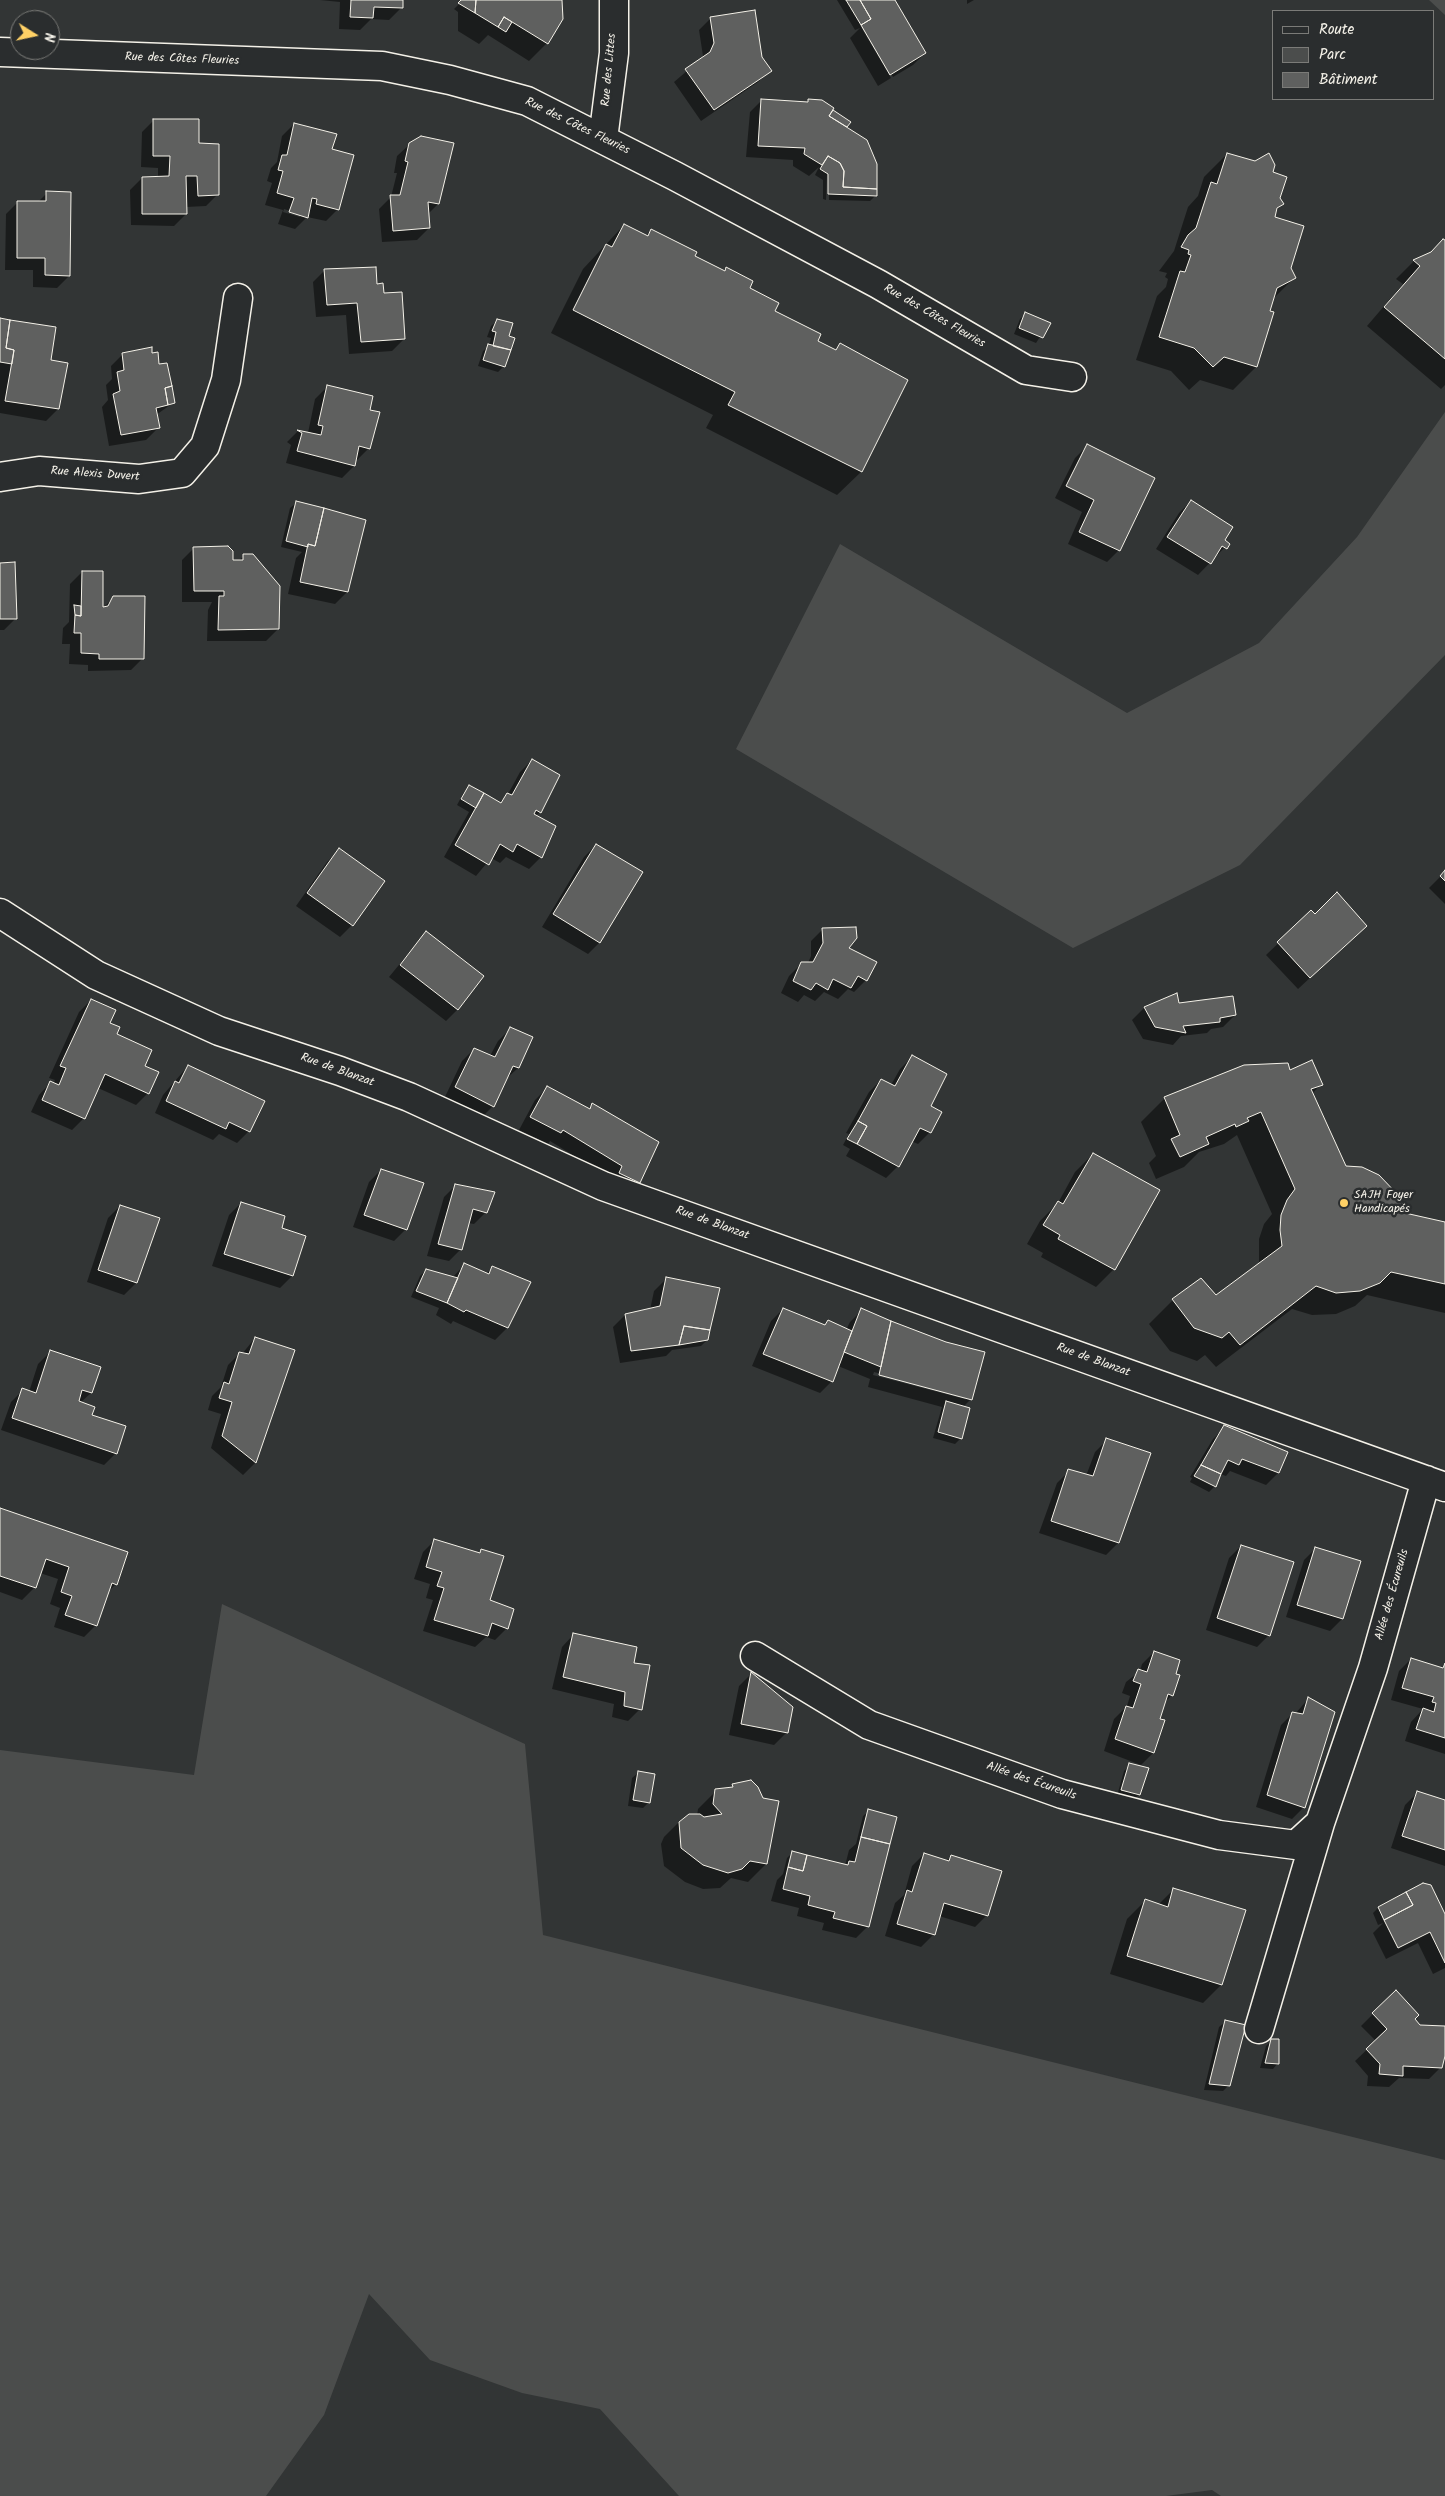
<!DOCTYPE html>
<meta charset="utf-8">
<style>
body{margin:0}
#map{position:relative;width:1445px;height:2496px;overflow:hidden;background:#323535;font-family:Kalam,sans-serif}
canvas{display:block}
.legend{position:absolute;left:1272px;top:10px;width:162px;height:90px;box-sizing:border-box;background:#2a2d2e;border:1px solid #7b7b78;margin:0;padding:6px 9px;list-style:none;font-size:15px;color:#f4f1e8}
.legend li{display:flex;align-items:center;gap:10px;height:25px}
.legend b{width:25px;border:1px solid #7b7b78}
.north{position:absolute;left:10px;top:10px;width:50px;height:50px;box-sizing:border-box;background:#2a2d2e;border:1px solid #7b7b78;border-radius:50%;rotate:100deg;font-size:14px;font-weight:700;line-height:20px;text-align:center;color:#f4f1e8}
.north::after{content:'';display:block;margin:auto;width:18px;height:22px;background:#ffd166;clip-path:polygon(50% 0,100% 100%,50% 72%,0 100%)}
</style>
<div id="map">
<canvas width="1445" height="2496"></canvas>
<ul class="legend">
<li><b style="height:6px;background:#2a2d2e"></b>Route</li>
<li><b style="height:14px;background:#4b4d4c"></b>Parc</li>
<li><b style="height:14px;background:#5f605f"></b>Bâtiment</li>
</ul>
<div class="north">N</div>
</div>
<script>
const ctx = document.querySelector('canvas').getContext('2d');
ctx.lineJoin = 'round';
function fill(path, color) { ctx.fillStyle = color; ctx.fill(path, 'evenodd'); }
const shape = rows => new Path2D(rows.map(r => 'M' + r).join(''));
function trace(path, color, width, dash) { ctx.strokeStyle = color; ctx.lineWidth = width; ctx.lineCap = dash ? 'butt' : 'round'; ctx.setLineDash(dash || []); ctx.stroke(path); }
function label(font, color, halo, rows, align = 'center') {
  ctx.font = font + ' Kalam,sans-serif'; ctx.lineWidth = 5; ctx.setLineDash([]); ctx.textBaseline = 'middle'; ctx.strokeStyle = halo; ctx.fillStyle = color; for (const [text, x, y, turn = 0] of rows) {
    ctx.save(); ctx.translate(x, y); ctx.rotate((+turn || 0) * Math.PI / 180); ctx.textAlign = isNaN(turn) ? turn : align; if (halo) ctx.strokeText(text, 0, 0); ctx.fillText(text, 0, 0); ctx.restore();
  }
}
const green = shape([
 [1429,0,1445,0,1445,15],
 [1445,412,1445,655,1240,865,1073,948,736,749,840,544,1127,713,1259,643,1357,537],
 [222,1604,525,1744,543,1935,1445,2160,1445,2496,1221,2496,1212,2490,1166,2496,679,2496,600,2409,522,2393,430,2360,369,2294,324,2415,266,2496,0,2496,0,1750,194,1775]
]);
const shadow = shape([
 [320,0,402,0,401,8,389,20,371,19,360,30,339,29,340,2],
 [463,0,561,0,562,19,547,43,529,61,488,35,479,44,458,31,458,12,454,9],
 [837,0,894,0,925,53,913,65,893,77,863,26,861,27,891,78,878,86,850,38,860,28,855,30],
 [967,0,974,0,967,4],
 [711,18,761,57,770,70,758,82,701,121,674,82,701,59,703,56,699,30],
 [762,100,805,103,808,100,828,116,833,112,849,122,846,128,875,196,870,201,829,200,829,177,827,174,826,200,823,199,823,180,815,175,819,167,809,176,793,166,793,160,746,157,750,112],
 [154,120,198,145,218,194,206,206,186,207,186,214,174,226,131,225,130,190,142,178,158,178,158,168,141,167,142,132],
 [294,124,331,150,338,209,326,221,307,217,295,229,278,224,283,210,265,205,272,183,267,181,271,168,277,162,282,136],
 [284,209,300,214,300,217,283,212],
 [410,144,452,144,438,204,428,214,429,228,417,240,382,242,379,209,391,197,397,173,394,173,397,156],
 [1227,154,1272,173,1282,204,1275,212,1273,218,1294,278,1272,300,1268,312,1272,313,1256,367,1233,390,1200,380,1189,390,1171,371,1136,360,1157,296,1166,287,1168,279,1165,277,1167,273,1159,271,1174,251,1188,207,1198,196,1204,177],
 [47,193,69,276,57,288,33,287,33,270,5,270,6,214,18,202,37,203],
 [624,225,646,236,651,231,693,256,723,271,726,268,774,311,816,341,834,351,840,345,906,380,861,472,837,495,706,428,713,415,551,333,583,269],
 [1445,242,1445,385,1441,389,1367,326,1403,284,1396,279,1414,261,1429,254],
 [325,270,376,285,383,295,404,339,392,351,349,354,346,315,316,317,313,282],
 [1025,314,1049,323,1036,343,1014,334,1020,319],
 [0,320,49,361,58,409,46,421,0,413],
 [497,321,507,337,504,366,498,372,478,366,483,351,489,346,491,338,487,337,491,326],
 [123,354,151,355,158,365,173,403,156,415,158,428,146,440,109,446,102,407,108,400,106,385,112,379,111,366],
 [327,387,368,411,369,448,357,460,355,460,354,466,342,478,286,463,291,445,287,442,298,431,308,433,315,399],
 [1087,446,1119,550,1107,562,1068,544,1082,512,1055,498,1075,458],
 [1191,501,1228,544,1198,575,1156,549,1179,513],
 [296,503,347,592,335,604,288,594,296,558,302,552,281,547,290,508],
 [194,548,232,561,238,561,244,556,278,629,266,641,207,641,208,610,212,602,182,602,182,560],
 [0,564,16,618,4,630,0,630],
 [82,572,101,610,114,597,143,658,131,670,88,671,88,665,69,664,70,644,62,644,63,628,69,622,70,584],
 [532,760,540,812,536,816,541,857,529,869,506,857,500,863,491,858,476,876,444,857,469,812,457,805,464,792,470,787,499,803,508,794,520,772],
 [596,845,600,942,588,954,542,927,584,857],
 [339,850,383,881,352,925,340,937,296,906,327,862],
 [1445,872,1445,904,1429,888],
 [1311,912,1353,938,1298,989,1266,955],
 [823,929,848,948,866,980,854,992,848,989,838,999,824,992,815,1001,804,995,798,1002,781,993,789,976,801,964,808,963,811,956,811,941],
 [426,932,458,1009,446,1021,389,977],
 [1176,994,1177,1005,1235,1015,1223,1027,1211,1029,1207,1033,1181,1036,1173,1045,1143,1039,1132,1020,1144,1008],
 [91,1000,115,1034,144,1066,148,1093,136,1105,98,1088,84,1118,72,1130,31,1112,39,1095,50,1083,53,1084,55,1080,49,1078,79,1012],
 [510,1029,532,1038,518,1068,505,1080,493,1106,481,1118,444,1099,462,1061,474,1049,490,1056,498,1041],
 [912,1057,929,1106,930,1132,918,1144,911,1141,898,1166,886,1178,846,1156,850,1149,843,1145,849,1134,846,1133,869,1092,881,1080,891,1085,900,1069],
 [188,1066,249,1131,237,1143,219,1134,213,1140,155,1113,163,1095],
 [1290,1071,1321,1084,1312,1094,1345,1167,1404,1214,1445,1223,1445,1313,1367,1295,1355,1306,1336,1314,1312,1315,1292,1309,1216,1367,1205,1355,1197,1361,1170,1351,1149,1324,1173,1300,1200,1280,1215,1297,1259,1265,1259,1239,1264,1224,1272,1214,1237,1135,1224,1144,1199,1152,1184,1167,1156,1179,1149,1163,1156,1156,1141,1122,1165,1098,1208,1079,1209,1082],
 [547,1088,588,1110,592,1105,639,1182,627,1194,610,1178,550,1141,548,1144,519,1130,535,1100],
 [1093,1154,1114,1269,1096,1287,1041,1257,1043,1253,1027,1244,1040,1221,1058,1203,1075,1172],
 [381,1170,406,1229,394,1241,353,1227,369,1182],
 [456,1185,486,1212,474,1224,468,1223,461,1249,449,1261,427,1256,444,1197],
 [241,1203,281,1229,305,1237,292,1276,280,1288,212,1266,229,1215],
 [120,1206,159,1219,136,1283,124,1295,87,1282,108,1218],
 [465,1264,486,1274,493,1267,507,1328,495,1340,453,1321,451,1324,436,1315,439,1308,411,1297,420,1276,426,1270,452,1278],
 [666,1279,707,1340,701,1346,672,1350,666,1356,620,1363,613,1327,625,1315,650,1310,654,1291],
 [783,1309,824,1326,846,1330,850,1322,862,1310,971,1399,963,1407,961,1438,955,1444,933,1438,942,1407,868,1387,870,1379,838,1366,832,1381,820,1393,752,1366,771,1321],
 [874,1372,965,1397,965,1399,873,1375],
 [255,1338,293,1350,255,1463,243,1475,211,1448,221,1414,208,1410,212,1396,221,1387,228,1365,240,1353,242,1354],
 [50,1352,99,1368,91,1393,80,1403,116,1453,104,1465,1,1430,11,1402,23,1390,29,1392,38,1364],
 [1225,1427,1286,1453,1278,1473,1266,1485,1230,1471,1226,1476,1220,1474,1215,1486,1209,1492,1190,1482,1192,1478,1190,1477,1213,1439],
 [1107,1440,1118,1543,1106,1555,1039,1533,1057,1483,1069,1471,1086,1476,1095,1452],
 [0,1510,116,1584,107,1593,96,1625,84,1637,54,1627,60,1608,50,1604,58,1579,40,1573,34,1588,22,1600,0,1592],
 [435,1540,478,1554,481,1550,488,1601,507,1628,495,1640,486,1637,475,1647,423,1631,433,1600,426,1598,430,1584,414,1579,423,1552],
 [1241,1546,1269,1635,1257,1647,1206,1630,1229,1558],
 [1316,1548,1342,1619,1330,1631,1286,1617,1304,1560],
 [574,1634,633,1664,640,1709,628,1721,612,1717,614,1704,552,1689,562,1647],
 [1154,1652,1172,1695,1164,1703,1159,1720,1163,1721,1153,1753,1141,1765,1104,1751,1114,1719,1127,1706,1130,1696,1122,1693,1126,1682,1140,1671,1142,1664],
 [1411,1659,1440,1669,1445,1664,1445,1754,1405,1741,1411,1722,1423,1709,1391,1700,1399,1671],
 [751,1674,786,1733,774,1745,729,1735,739,1686],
 [1308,1699,1304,1807,1292,1819,1256,1807,1281,1725,1293,1713,1295,1714],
 [1130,1765,1139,1795,1133,1800,1117,1796,1124,1771],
 [638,1773,649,1802,643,1808,628,1806,632,1778],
 [733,1786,766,1864,748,1882,731,1878,720,1888,703,1889,685,1882,664,1866,661,1844,664,1837,682,1819,692,1815,697,1816,698,1809,716,1791,730,1789],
 [1417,1793,1445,1802,1445,1866,1391,1848,1405,1805],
 [869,1811,868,1926,856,1938,822,1930,824,1923,797,1916,799,1908,771,1901,777,1880,783,1874,787,1858,793,1852,845,1866,849,1850,856,1844,863,1816],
 [924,1854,946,1861,951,1857,987,1915,975,1927,939,1916,933,1935,921,1947,885,1936,895,1903,904,1895,912,1866],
 [1174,1889,1245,1911,1221,1985,1203,2003,1110,1974,1127,1919,1145,1901,1158,1905],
 [1378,1908,1445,1917,1445,1968,1433,1974,1418,1943,1386,1959,1373,1933,1383,1923,1378,1925,1373,1913],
 [1373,2014,1413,2019,1445,2052,1441,2067,1429,2079,1399,2078,1389,2087,1367,2086,1368,2076,1355,2061,1376,2041,1361,2026],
 [1225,2022,1229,2085,1223,2091,1204,2090,1219,2027],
 [1272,2040,1278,2063,1273,2069,1260,2068,1266,2046]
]);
const building = shape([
 [351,0,403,0,403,8,374,7,373,18,350,17,351,0],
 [461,0,476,0,475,13,458,3,461,0],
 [476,0,562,0,563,19,548,44,504,17,498,27,475,13,476,0],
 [846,0,860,0,871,19,861,25,846,0],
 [860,0,895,0,926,53,890,75,861,25,871,19,860,0],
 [755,10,762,57,772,71,714,110,685,69,710,52,714,43,710,17,755,10],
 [504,17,512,22,506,32,498,27,504,17],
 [761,99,808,102,808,99,822,100,834,108,829,116,867,140,877,164,877,189,843,187,844,171,840,163,828,156,822,165,804,154,805,148,758,146,761,99],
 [833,110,851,122,847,127,829,116,833,110],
 [153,119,199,119,199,143,219,144,219,195,198,196,197,176,186,176,187,214,142,214,142,177,169,176,170,156,153,156,153,119],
 [294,123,337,134,332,149,354,155,339,210,316,204,317,199,312,198,308,218,289,212,294,198,277,193,283,171,278,170,282,155,287,155,294,123],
 [421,136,454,143,439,204,428,202,430,228,393,231,390,195,400,195,408,162,405,161,409,143,421,136],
 [1227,153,1255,161,1269,153,1275,165,1273,172,1287,177,1280,198,1284,204,1277,208,1275,217,1304,226,1291,268,1296,278,1277,288,1270,311,1274,312,1257,367,1224,357,1213,367,1194,348,1159,337,1180,271,1185,272,1191,255,1188,254,1189,250,1181,247,1188,235,1196,228,1211,182,1217,184,1227,153],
 [828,156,840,163,844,171,843,187,877,189,877,196,828,194,828,174,820,169,828,156],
 [46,191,71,192,70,276,45,275,45,258,17,258,17,201,46,201,46,191],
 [624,224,648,236,651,229,697,252,695,256,725,271,726,267,753,281,750,288,779,303,775,311,821,334,818,341,836,350,840,343,908,380,862,472,728,405,735,392,573,310,606,244,612,247,624,224],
 [1443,239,1445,240,1445,359,1384,307,1420,266,1413,260,1431,252,1443,239],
 [376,267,377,284,383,283,384,293,402,292,405,339,361,342,357,303,327,305,324,269,376,267],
 [1025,312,1051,323,1043,338,1019,328,1025,312],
 [0,318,10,320,6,348,14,350,12,364,0,362,0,318],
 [497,319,513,323,509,336,515,338,511,350,493,346,496,332,492,331,497,319],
 [10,320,56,327,51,360,68,363,59,409,5,401,14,350,6,348,10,320],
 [488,344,511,350,505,367,483,360,488,344],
 [152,347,152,353,158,352,159,364,167,363,172,386,165,388,168,405,156,408,160,428,121,435,113,394,120,391,117,372,124,370,122,353,152,347],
 [327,385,373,396,370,410,380,412,370,449,359,446,355,466,297,451,302,433,297,430,321,435,323,426,318,425,327,385],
 [172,386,175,403,168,405,165,388,172,386],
 [1087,444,1155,478,1120,551,1079,532,1094,500,1066,486,1087,444],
 [1191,500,1233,527,1225,540,1230,544,1227,549,1222,546,1211,564,1167,537,1191,500],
 [296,501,324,508,315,546,308,544,308,547,286,541,296,501],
 [324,508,366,520,348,592,300,582,308,544,315,546,324,508],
 [228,546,233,551,233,560,243,560,243,554,253,554,280,586,279,629,218,630,219,596,224,596,224,591,194,591,193,547,228,546],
 [15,562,17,619,0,619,0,563,15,562],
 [82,571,103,571,103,607,108,606,113,596,145,596,144,659,99,659,99,654,81,653,81,633,74,633,75,615,81,616,82,571],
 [74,605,81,606,81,616,75,615,74,605],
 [532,759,560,775,541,813,536,810,534,814,556,826,542,858,517,844,513,852,500,844,489,865,455,845,484,793,501,803,507,793,512,795,532,759],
 [469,785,484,793,476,808,461,799,469,785],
 [596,844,643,872,600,943,553,914,596,844],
 [339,848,385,881,353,926,307,893,339,848],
 [1445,870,1445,881,1440,876,1445,870],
 [1337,892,1367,926,1310,978,1277,942,1311,910,1315,914,1337,892],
 [856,927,857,938,849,948,877,962,867,981,858,976,851,988,833,979,828,990,816,983,811,990,793,981,801,962,813,962,823,943,822,928,856,927],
 [426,931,484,976,458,1010,400,965,426,931],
 [1177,993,1179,1003,1233,996,1236,1015,1220,1018,1220,1022,1183,1026,1186,1033,1155,1027,1144,1007,1177,993],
 [91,999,116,1010,110,1023,120,1027,117,1034,152,1050,145,1066,159,1072,149,1094,105,1074,85,1119,42,1100,50,1081,59,1085,66,1068,60,1066,91,999],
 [510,1027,533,1037,519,1068,513,1066,494,1107,455,1087,474,1048,495,1057,510,1027],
 [912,1055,947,1074,931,1106,942,1112,931,1133,920,1128,899,1167,857,1144,867,1126,858,1121,881,1079,895,1086,912,1055],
 [1312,1060,1323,1085,1311,1089,1346,1166,1362,1167,1379,1175,1400,1197,1405,1213,1445,1222,1445,1284,1391,1272,1380,1283,1360,1291,1336,1293,1316,1286,1240,1345,1229,1332,1222,1338,1194,1328,1172,1299,1201,1278,1216,1295,1282,1246,1280,1230,1281,1215,1287,1200,1295,1189,1261,1112,1247,1118,1249,1121,1236,1127,1235,1124,1206,1137,1209,1144,1180,1157,1171,1139,1180,1135,1164,1097,1244,1065,1288,1063,1290,1070,1312,1060],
 [188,1065,265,1101,250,1132,229,1122,226,1129,166,1101,175,1081,179,1083,188,1065],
 [547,1086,590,1109,592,1103,659,1142,640,1183,619,1173,622,1166,563,1130,561,1133,530,1117,547,1086],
 [858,1121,867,1126,857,1144,847,1139,858,1121],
 [1093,1153,1160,1190,1115,1270,1058,1239,1060,1235,1043,1225,1058,1201,1063,1204,1093,1153],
 [381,1169,424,1183,407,1230,364,1215,381,1169],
 [455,1184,495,1192,487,1213,473,1209,462,1250,438,1244,455,1184],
 [241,1202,285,1216,282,1228,306,1236,293,1276,224,1254,241,1202],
 [120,1205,160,1218,137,1283,98,1270,120,1205],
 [464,1263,489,1274,492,1266,531,1282,508,1328,466,1310,464,1312,447,1303,464,1263],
 [426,1269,458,1278,447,1303,416,1291,426,1269],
 [666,1277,720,1288,710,1330,684,1326,679,1345,631,1351,625,1314,660,1306,666,1277],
 [783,1308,825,1325,828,1320,852,1331,833,1382,763,1354,783,1308],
 [861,1308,891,1321,881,1367,844,1352,861,1308],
 [891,1321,946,1342,985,1352,972,1400,879,1375,891,1321],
 [684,1326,710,1330,708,1340,679,1345,684,1326],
 [255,1337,295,1350,256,1463,222,1436,232,1402,219,1398,224,1382,229,1384,239,1352,249,1354,255,1337],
 [50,1350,101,1367,92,1393,82,1390,79,1401,95,1407,92,1415,126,1426,117,1454,12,1418,22,1388,36,1393,50,1350],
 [946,1401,970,1408,962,1439,938,1432,946,1401],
 [1224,1425,1288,1452,1279,1473,1242,1459,1239,1465,1228,1460,1221,1474,1201,1465,1224,1425],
 [1106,1438,1151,1453,1119,1543,1051,1521,1068,1469,1093,1476,1106,1438],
 [1201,1465,1221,1474,1216,1487,1194,1476,1201,1465],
 [0,1508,128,1552,117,1585,112,1583,97,1626,65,1615,72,1596,61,1592,69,1567,46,1559,36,1588,0,1576,0,1508],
 [434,1539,480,1553,481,1549,504,1556,490,1600,514,1609,508,1629,492,1623,488,1636,434,1620,444,1588,437,1586,442,1572,426,1567,434,1539],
 [1241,1545,1294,1562,1270,1636,1217,1618,1241,1545],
 [1315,1547,1361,1561,1343,1619,1297,1605,1315,1547],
 [573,1633,637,1647,634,1663,650,1665,642,1710,624,1706,625,1692,563,1677,573,1633],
 [1154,1651,1180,1660,1176,1674,1180,1675,1173,1696,1168,1694,1160,1719,1165,1720,1154,1753,1115,1739,1126,1706,1133,1708,1141,1684,1133,1681,1138,1669,1147,1672,1154,1651],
 [1411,1658,1443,1668,1445,1663,1445,1738,1416,1729,1423,1708,1434,1712,1436,1703,1432,1702,1434,1697,1402,1688,1411,1658],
 [751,1672,793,1707,788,1733,741,1724,751,1672],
 [1308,1697,1335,1712,1305,1808,1267,1795,1292,1712,1303,1714,1308,1697],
 [1129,1763,1149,1768,1140,1795,1121,1790,1129,1763],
 [638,1771,655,1774,650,1803,633,1800,638,1771],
 [751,1780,758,1787,763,1798,779,1801,767,1864,750,1861,742,1869,728,1873,703,1865,681,1848,679,1822,689,1814,700,1814,704,1817,722,1814,713,1804,715,1789,733,1787,732,1784,751,1780],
 [1417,1791,1445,1800,1445,1850,1402,1836,1417,1791],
 [868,1809,897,1817,890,1844,861,1837,868,1809],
 [861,1837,890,1844,869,1927,833,1918,835,1912,808,1905,810,1896,783,1889,788,1867,803,1871,807,1855,848,1865,849,1861,855,1862,861,1837],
 [792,1851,807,1855,803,1871,788,1867,792,1851],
 [924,1853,949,1861,951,1855,1002,1871,988,1916,944,1903,935,1935,897,1924,907,1890,912,1892,924,1853],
 [1423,1883,1431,1885,1445,1914,1445,1963,1430,1932,1398,1948,1384,1920,1413,1905,1406,1892,1423,1883],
 [1173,1888,1246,1910,1222,1985,1127,1956,1145,1899,1168,1907,1173,1888],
 [1406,1892,1413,1905,1384,1920,1378,1907,1406,1892],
 [1396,1990,1419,2015,1415,2019,1420,2025,1445,2026,1445,2056,1442,2068,1403,2066,1403,2076,1379,2074,1380,2064,1366,2049,1387,2029,1372,2013,1396,1990],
 [1225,2020,1246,2025,1230,2086,1209,2084,1225,2020],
 [1271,2039,1279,2039,1279,2064,1265,2063,1271,2039]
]);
const minor = shape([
 [0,52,382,66,450,80,527,101,675,176,878,284,1026,370,1072,377],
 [603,139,614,53,614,0],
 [0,477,39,471,139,479,182,473,205,446,226,380,238,298],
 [0,913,96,975,219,1031,340,1071,409,1097,603,1186,1445,1487],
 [755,1656,869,1725,1062,1794,1219,1835,1296,1845,1320,1823,1373,1668,1426,1480],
 [1259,2029,1320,1823]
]);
const markers = [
 [1344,1203,5,"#ffd166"]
];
const streetNames = [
 ["Rue des Côtes Fleuries",182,60,2],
 ["Rue des Littes",610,70,-85],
 ["Rue des Côtes Fleuries",577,127,26],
 ["Rue des Côtes Fleuries",934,317,30],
 ["Rue Alexis Duvert",95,475,4],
 ["Rue de Blanzat",337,1071,20],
 ["Rue de Blanzat",712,1224,20],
 ["Rue de Blanzat",1093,1361,20],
 ["Allée des Écureuils",1393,1595,-74],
 ["Allée des Écureuils",1031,1782,19]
];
const poiNames = [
 ["SAJH Foyer",1354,1196],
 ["Handicapés",1354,1210]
];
fill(green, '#4b4d4c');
fill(shadow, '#0007');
fill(building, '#5f605f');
trace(building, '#f4f1e8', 1);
trace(minor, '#f4f1e8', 31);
trace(minor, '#2a2d2e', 28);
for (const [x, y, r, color] of markers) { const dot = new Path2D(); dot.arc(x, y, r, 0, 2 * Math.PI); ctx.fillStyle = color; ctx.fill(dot); trace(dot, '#2a2d2e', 2); }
label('12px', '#f4f1e8', '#2a2d2e', streetNames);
label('12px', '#f4f1e8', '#2a2d2e', poiNames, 'left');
</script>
